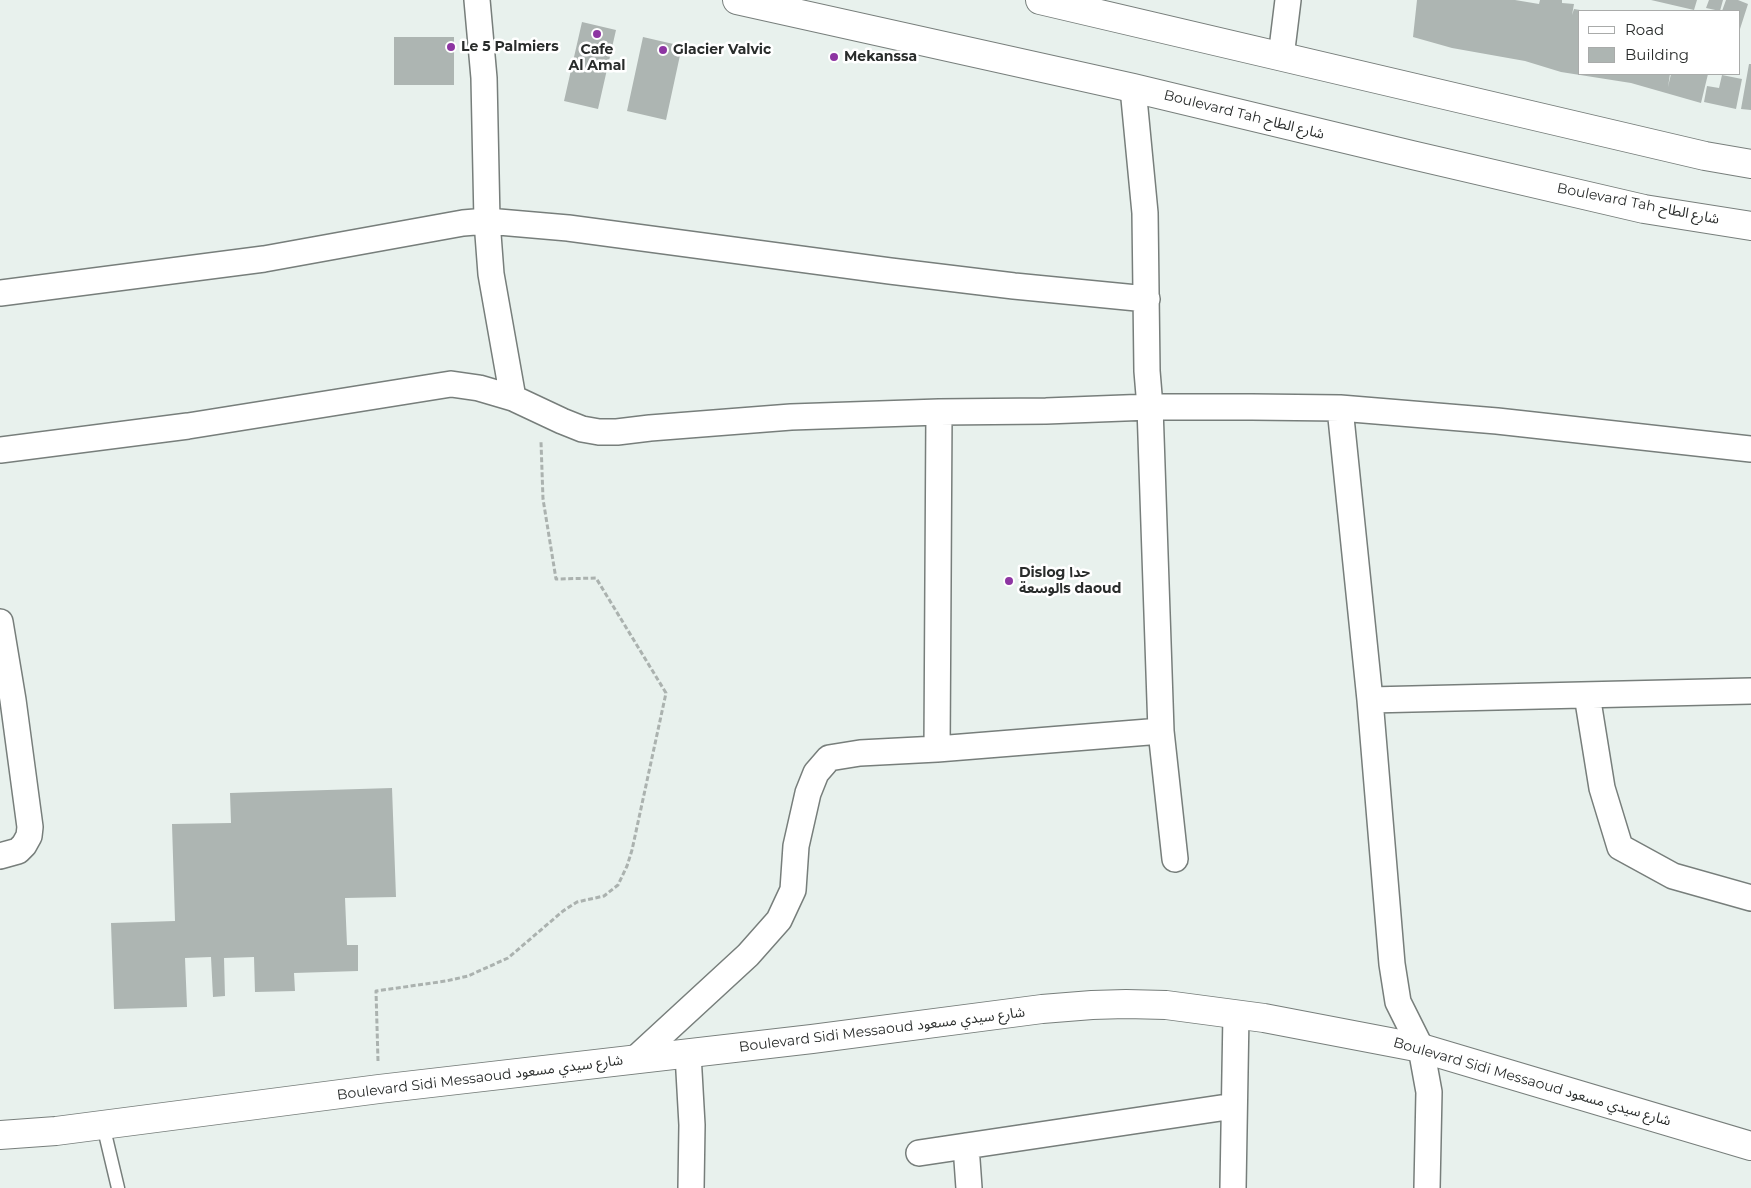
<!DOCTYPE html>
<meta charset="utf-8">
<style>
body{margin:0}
#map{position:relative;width:1751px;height:1188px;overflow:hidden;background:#e8f1ed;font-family:Montserrat,sans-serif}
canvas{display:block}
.legend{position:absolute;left:1578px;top:10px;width:162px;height:65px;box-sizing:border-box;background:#fff;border:1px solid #a9abaa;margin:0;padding:6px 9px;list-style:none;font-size:15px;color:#292c2b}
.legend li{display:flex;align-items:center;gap:10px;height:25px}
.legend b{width:25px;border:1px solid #a9abaa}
</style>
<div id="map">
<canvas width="1751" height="1188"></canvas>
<ul class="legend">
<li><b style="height:6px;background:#fff"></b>Road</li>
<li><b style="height:14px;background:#adb5b2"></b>Building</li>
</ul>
</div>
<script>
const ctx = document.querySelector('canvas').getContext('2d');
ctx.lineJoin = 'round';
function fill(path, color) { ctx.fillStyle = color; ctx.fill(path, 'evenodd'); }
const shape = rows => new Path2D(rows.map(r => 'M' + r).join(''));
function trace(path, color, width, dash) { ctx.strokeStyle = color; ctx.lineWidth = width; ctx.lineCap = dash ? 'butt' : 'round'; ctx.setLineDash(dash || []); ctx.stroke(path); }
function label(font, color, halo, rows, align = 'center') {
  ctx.font = font + ' Montserrat,"Noto Sans Arabic",sans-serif'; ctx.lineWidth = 5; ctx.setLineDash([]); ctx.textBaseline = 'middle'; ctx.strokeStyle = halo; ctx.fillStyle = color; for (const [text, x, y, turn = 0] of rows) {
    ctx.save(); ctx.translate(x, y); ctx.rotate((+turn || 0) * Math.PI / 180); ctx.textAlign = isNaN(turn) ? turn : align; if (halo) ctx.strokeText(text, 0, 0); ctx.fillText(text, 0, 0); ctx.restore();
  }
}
const building = shape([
 [1417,0,1515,0,1539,4,1540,0,1562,0,1562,3,1574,4,1572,15,1574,9,1580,10,1580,74,1670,74,1668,87,1671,74,1708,74,1701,103,1631,83,1561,72,1525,61,1452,48,1413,37],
 [1651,0,1697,0,1694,10],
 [1709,0,1723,0,1720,11,1706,8],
 [1726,0,1738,0,1748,4,1740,29,1740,11,1722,11],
 [582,22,616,30,598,109,564,101],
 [394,37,454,37,454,85,394,85],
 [643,37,682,46,666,120,627,111],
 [1749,64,1751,64,1751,110,1741,109],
 [1722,75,1742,79,1736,109,1704,102,1707,86,1719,88],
 [392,788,396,897,345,898,347,945,358,945,358,971,294,973,295,991,255,992,254,957,224,958,225,996,213,997,211,957,185,958,187,1007,114,1009,111,923,175,921,172,824,231,823,230,793]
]);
const path = shape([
 [378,1061,376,991,446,981,468,976,508,958,563,911,577,902,604,896,618,885,627,866,632,850,666,693,596,578,556,579,543,499,541,442]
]);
const service = shape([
 [103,1125,118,1188]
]);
const minor = shape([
 [477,0,484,78,487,221,491,274,513,398],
 [1281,57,1288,0],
 [0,293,264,259,463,223,487,221,568,228,890,271,1014,286,1147,299],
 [1340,408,1370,700,1392,964,1398,1002,1421,1048,1429,1092,1427,1188],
 [939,412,937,749,1161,731,1150,407,1147,371,1145,213,1133,88],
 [0,450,188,426,451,384,479,388,513,398,562,421,582,429,599,432,617,432,650,428,791,417,939,412,1046,411,1150,407,1252,407,1340,408,1497,421,1751,449],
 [0,622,13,700,30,827,29,836,24,845,18,851,0,856],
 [1587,695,1602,788,1620,847,1673,876,1751,898],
 [1370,700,1751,691],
 [1161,731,1175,859],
 [688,1054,692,1125,691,1188],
 [634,1060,748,955,779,920,793,890,796,846,808,793,816,773,829,758,860,753,937,749],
 [966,1146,969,1188],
 [919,1153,1234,1106],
 [1233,1188,1236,1014]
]);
const tertiary = shape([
 [737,0,1133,88,1412,155,1644,209,1751,226],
 [1040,0,1705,156,1751,164],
 [0,1135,56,1131,379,1089,812,1039,1042,1009,1092,1005,1126,1004,1166,1005,1264,1018,1421,1048,1751,1146]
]);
const markers = [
 [597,34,5,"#8d35a2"],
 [451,47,5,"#8d35a2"],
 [663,50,5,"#8d35a2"],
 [834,57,5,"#8d35a2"],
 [1009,581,5,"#8d35a2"]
];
const poiNames = [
 ["Le 5 Palmiers",461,47],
 ["Cafe",597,50,"center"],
 ["Al Amal",597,66,"center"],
 ["Glacier Valvic",673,50],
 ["Mekanssa",844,57],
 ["Dislog حدا",1019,573],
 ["الوسعةs daoud",1019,589]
];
const streetNames = [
 ["Boulevard Tah شارع الطاح",1244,115,14],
 ["Boulevard Tah شارع الطاح",1638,204,11],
 ["Boulevard Sidi Messaoud شارع سيدي مسعود",882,1030,-7],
 ["Boulevard Sidi Messaoud شارع سيدي مسعود",480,1078,-7],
 ["Boulevard Sidi Messaoud شارع سيدي مسعود",1532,1082,16]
];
fill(building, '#adb5b2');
trace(service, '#777e7b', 15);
trace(minor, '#777e7b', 28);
trace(tertiary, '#777e7b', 30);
trace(path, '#abb2af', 3, [5, 2.5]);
trace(service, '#fff', 12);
trace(minor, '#fff', 25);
trace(tertiary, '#fff', 28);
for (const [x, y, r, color] of markers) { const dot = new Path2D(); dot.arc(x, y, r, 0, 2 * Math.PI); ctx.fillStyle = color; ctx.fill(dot); trace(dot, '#fff', 2); }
label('bold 14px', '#292c2b', '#fff', poiNames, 'left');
label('14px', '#292c2b', '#fff', streetNames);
</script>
